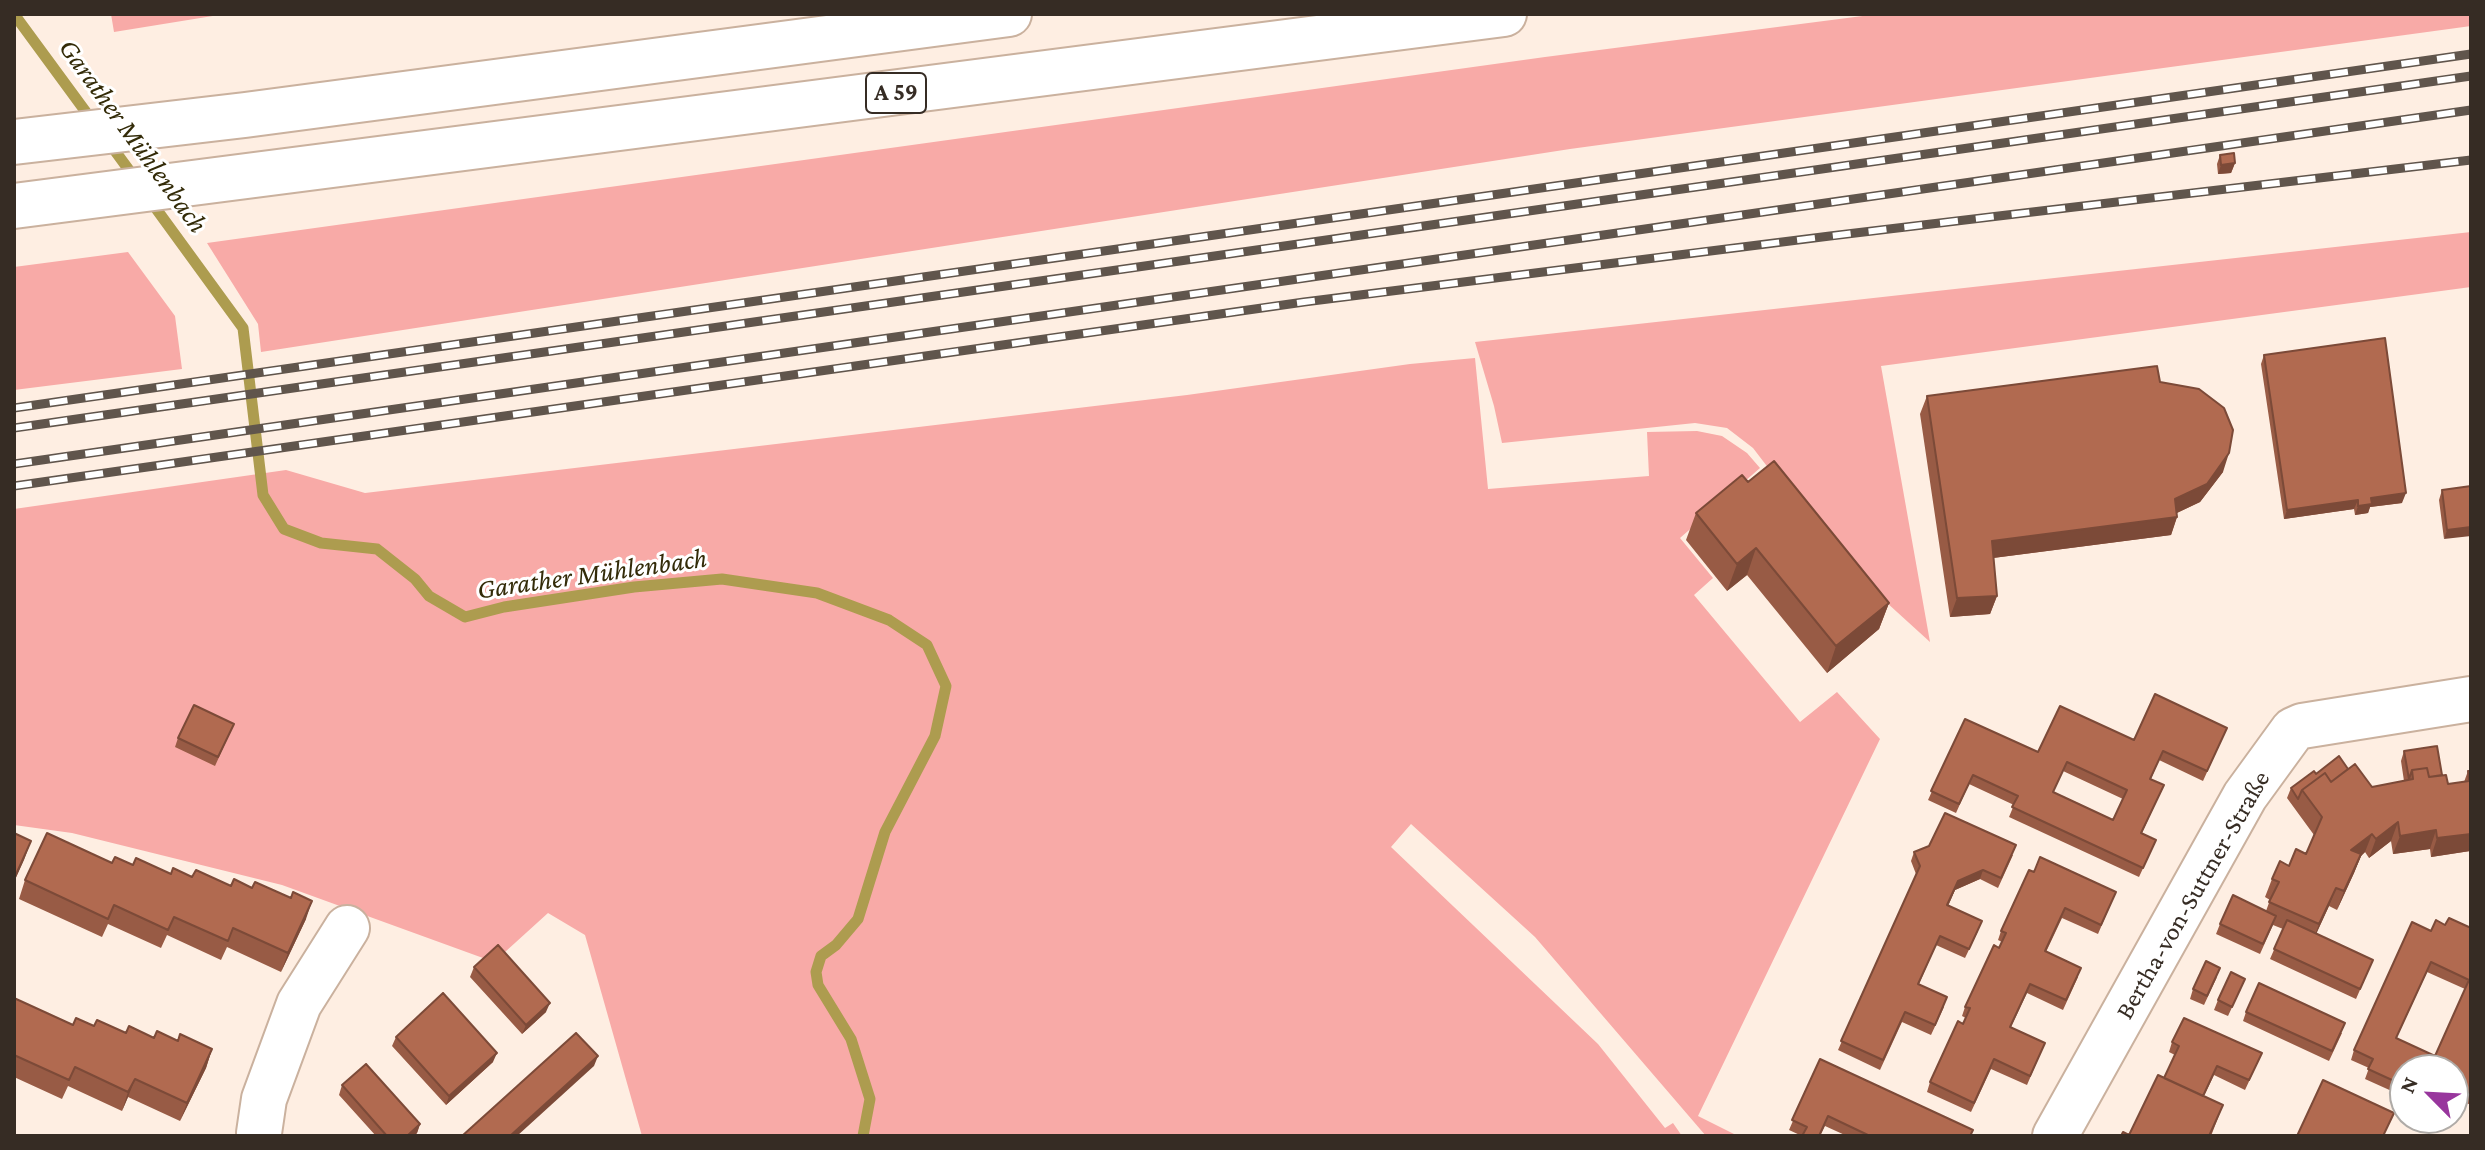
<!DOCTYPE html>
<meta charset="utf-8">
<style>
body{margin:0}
#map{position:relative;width:2485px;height:1150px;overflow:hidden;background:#feeee2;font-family:"Crimson Pro",serif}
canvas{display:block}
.frame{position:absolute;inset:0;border:16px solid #362c24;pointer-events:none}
.north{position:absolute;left:2389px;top:1054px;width:80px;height:80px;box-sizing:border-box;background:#fff;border:2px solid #afaba7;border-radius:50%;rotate:294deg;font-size:22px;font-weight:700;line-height:32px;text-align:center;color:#362c24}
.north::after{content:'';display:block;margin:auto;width:28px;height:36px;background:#98369d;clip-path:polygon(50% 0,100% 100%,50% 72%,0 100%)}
</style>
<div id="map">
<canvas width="2485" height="1150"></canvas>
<div class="frame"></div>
<div class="north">N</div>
</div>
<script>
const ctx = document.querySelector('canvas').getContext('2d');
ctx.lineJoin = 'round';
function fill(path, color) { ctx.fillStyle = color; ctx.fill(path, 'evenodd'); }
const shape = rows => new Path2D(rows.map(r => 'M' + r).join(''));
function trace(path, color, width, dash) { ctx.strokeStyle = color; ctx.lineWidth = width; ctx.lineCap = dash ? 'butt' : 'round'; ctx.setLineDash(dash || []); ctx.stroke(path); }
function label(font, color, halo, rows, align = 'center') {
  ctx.font = font + ' "Crimson Pro",serif'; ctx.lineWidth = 6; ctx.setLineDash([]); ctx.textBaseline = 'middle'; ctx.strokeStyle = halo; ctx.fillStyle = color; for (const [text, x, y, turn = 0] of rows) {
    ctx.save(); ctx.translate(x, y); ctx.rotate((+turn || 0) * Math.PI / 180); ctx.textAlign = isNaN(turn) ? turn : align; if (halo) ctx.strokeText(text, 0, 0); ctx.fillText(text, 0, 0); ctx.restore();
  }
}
const green = shape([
 [111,14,225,14,114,32],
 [1878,14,2471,14,2471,26,1570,149,261,352,258,324,207,243,1545,57],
 [2471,232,2471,287,1881,366,1930,642,1875,592,1786,491,1753,448,1727,428,1695,423,1502,443,1494,406,1475,342],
 [128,252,175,316,182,369,14,390,14,267],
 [1475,358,1488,489,1649,476,1647,432,1697,431,1722,436,1747,453,1760,468,1680,538,1713,578,1694,595,1800,722,1837,692,1880,739,1698,1116,1738,1136,1706,1136,1535,937,1411,824,1391,847,1598,1044,1665,1128,1673,1123,1682,1136,642,1136,585,935,548,913,494,962,282,885,72,833,14,825,14,509,286,470,365,493,1187,395,1410,364]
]);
const stream = shape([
 [14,14,94,123],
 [107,140,137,181],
 [149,199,243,328,263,495,284,529,321,543,377,549,415,579,429,596,465,617,504,607,634,587,722,579,817,593,889,620,927,645,946,686,935,736,885,832,858,919,836,945,821,956,816,972,818,985,851,1039,870,1099,863,1136]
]);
const minor = shape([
 [259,1133,264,1099,299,1004,347,928],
 [2055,1136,2245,796,2293,730,2302,726,2471,699]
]);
const highway = shape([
 [14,142,245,115,1009,14],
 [14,206,1504,14]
]);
const rail = shape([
 [14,408,2471,54],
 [14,428,2471,76],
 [14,464,2471,110],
 [14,486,1304,302,1830,236,2471,160]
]);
const wall = shape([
 [2220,155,2235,163,2231,173,2218,174,2217,164],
 [2264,355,2402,503,2370,507,2368,513,2355,515,2354,509,2284,519,2261,364],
 [2160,382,2223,472,2200,502,2177,513,2177,517,2171,535,1993,558,1997,596,1990,614,1950,617,1920,414,1927,396],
 [1748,482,1889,603,1879,629,1827,673,1747,575,1727,591,1686,540,1696,513],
 [2471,486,2444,539,2439,500,2442,490],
 [1965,719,2038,752,2227,728,2203,781,2159,760,2151,779,2164,785,2142,833,2152,849,2139,877,2009,817,2014,805,1969,784,1956,813,1928,800],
 [2063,771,2123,799,2113,820,2053,792],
 [234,724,215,766,175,747,178,738],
 [2404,751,2442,775,2448,784,2464,782,2468,771,2471,771,2470,851,2431,857,2430,849,2393,854,2391,841,2369,858,2365,852,2361,856,2354,873,2337,910,2329,906,2316,934,2373,960,2356,999,2270,959,2283,929,2273,925,2260,954,2216,934,2220,924,2266,911,2270,900,2265,897,2272,879,2306,854,2314,835,2287,798,2291,788,2316,774,2348,769,2372,787,2404,781,2401,761],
 [1914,852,2013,855,1998,888,1980,879,1955,890,1948,906,1978,931,1965,958,1936,945,1919,984,1944,1007,1931,1035,1902,1022,1880,1070,1838,1050,1916,874,1911,861],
 [112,863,133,865,171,874,192,877,306,919,281,972,227,947,221,960,167,935,161,948,108,924,102,937,19,899,25,880],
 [2034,872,2116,892,2098,934,2062,918,2046,952,2078,977,2063,1010,2027,993,2011,1027,2045,1043,2027,1085,1991,1069,1971,1112,1927,1092,1930,1082,1963,1024,1966,1018,1962,1016,1965,1007,1999,948,2002,942,1998,940,2001,931],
 [2445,925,2471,928,2471,1105,2453,1097,2453,1070,2441,1070,2431,1065,2405,1070,2405,1097,2365,1079,2369,1068,2351,1060,2354,1050,2431,931],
 [2427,972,2465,989,2435,1056,2396,1039],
 [474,967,546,1012,522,1034,470,977],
 [2217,977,2204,1005,2190,999,2193,989],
 [2241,988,2228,1016,2214,1010,2218,1000],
 [14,998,73,1025,94,1026,126,1033,178,1041,212,1049,206,1068,180,1121,128,1097,122,1111,68,1086,62,1099,14,1077],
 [2246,1012,2342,1033,2329,1061,2243,1021],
 [396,1037,493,1062,446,1105,392,1046],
 [2172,1042,2258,1062,2245,1090,2214,1075,2204,1096,2223,1105,2211,1136,2121,1136,2129,1135,2164,1078,2175,1055,2169,1052],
 [1820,1059,1971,1136,1847,1136,1825,1126,1820,1136,1802,1136,1789,1130],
 [342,1085,420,1124,417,1133,414,1136,376,1136,339,1095]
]);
const shadedWall = shape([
 [2235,163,2231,173,2218,174,2221,165],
 [2229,453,2223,472,2200,502,2168,517,2175,499],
 [2406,493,2402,503,2370,507,2368,513,2355,515,2358,506,2371,498],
 [2358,500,2354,509,2284,519,2287,510],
 [2177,517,2171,535,1985,559,1992,541],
 [2471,527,2471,536,2444,539,2447,530],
 [1756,548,1747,575,1727,591,1737,564],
 [1997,596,1990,614,1950,617,1957,598],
 [1889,603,1879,629,1827,673,1836,646],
 [2398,822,2391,841,2369,858,2376,839],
 [2436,830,2430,849,2393,854,2400,836],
 [2372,834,2365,852,2361,856,2354,873,2337,910,2344,891,2351,850],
 [2471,834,2470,851,2431,857,2437,838],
 [31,841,24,860,14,882,14,879],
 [1983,870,1980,879,1955,890,1944,915,1958,881],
 [2336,888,2329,906,2312,943,2319,924],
 [312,901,306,919,281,972,288,953],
 [550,1003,546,1012,522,1034,526,1025],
 [212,1049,206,1068,180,1121,187,1103],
 [497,1053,493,1062,446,1105,449,1096],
 [598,1056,594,1066,517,1136,510,1136],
 [135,1079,128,1097,122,1111,128,1092],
 [420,1124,417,1133,414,1136,407,1136]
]);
const building = shape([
 [2234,153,2235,163,2221,165,2220,155,2234,153],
 [2385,338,2406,493,2371,498,2372,504,2358,506,2358,500,2287,510,2264,355,2385,338],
 [2157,366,2160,382,2199,389,2224,408,2233,430,2229,453,2207,484,2175,499,2177,517,1992,541,1997,596,1957,598,1927,396,2157,366],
 [1774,461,1889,603,1836,646,1756,548,1737,564,1696,513,1742,475,1748,482,1774,461],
 [2471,486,2471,527,2447,530,2442,490,2471,486],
 [2155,694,2227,728,2207,771,2163,751,2150,779,2164,785,2141,833,2156,840,2143,868,2012,807,2018,796,1973,775,1959,804,1931,791,1965,719,2038,752,2060,706,2134,740,2155,694],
 [2067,762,2127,790,2113,820,2053,792,2067,762],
 [194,705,234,724,218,757,178,738,194,705],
 [2437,746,2442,775,2429,777,2427,768,2412,770,2409,779,2404,751,2437,746],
 [2339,756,2348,769,2331,782,2325,773,2302,790,2298,799,2291,788,2314,771,2316,774,2339,756],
 [2355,764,2372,787,2413,779,2412,770,2427,768,2429,777,2446,775,2448,784,2469,781,2468,771,2471,771,2471,834,2437,838,2436,830,2400,836,2398,822,2376,839,2372,834,2351,850,2361,854,2344,891,2336,888,2319,924,2269,902,2279,882,2272,879,2280,861,2289,866,2296,849,2306,854,2322,817,2302,790,2325,773,2331,782,2355,764],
 [1945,813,2016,845,2001,878,1983,870,1958,881,1947,905,1982,921,1969,949,1940,936,1918,984,1947,997,1935,1025,1905,1012,1883,1060,1841,1041,1920,866,1914,852,1929,846,1945,813],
 [14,833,31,841,14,879,14,833],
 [47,833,112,863,115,857,133,865,136,858,171,874,173,868,192,877,196,870,231,886,234,879,252,888,255,882,291,898,293,892,312,901,288,953,233,928,228,941,174,917,168,930,114,905,108,919,25,880,47,833],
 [2040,857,2116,892,2101,925,2065,908,2045,951,2081,968,2066,1000,2030,984,2010,1027,2045,1043,2030,1076,1994,1059,1974,1103,1930,1082,1958,1021,1963,1024,1970,1008,1965,1007,1994,945,1999,948,2006,933,2001,931,2029,870,2034,872,2040,857],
 [2233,895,2276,916,2263,944,2220,924,2233,895],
 [2449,918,2471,928,2471,1094,2453,1086,2453,1070,2448,1070,2451,1064,2435,1056,2428,1070,2405,1070,2405,1086,2368,1069,2373,1059,2354,1050,2412,922,2431,931,2436,920,2445,925,2449,918],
 [2431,962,2469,980,2435,1056,2396,1038,2431,962],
 [2287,920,2373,960,2360,989,2274,949,2287,920],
 [498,945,550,1003,526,1025,474,967,498,945],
 [2206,961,2220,968,2207,996,2193,989,2206,961],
 [2231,972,2245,979,2232,1007,2218,1000,2231,972],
 [2259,983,2345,1023,2332,1051,2246,1012,2259,983],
 [443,993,497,1053,449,1096,396,1037,443,993],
 [14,998,73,1025,76,1018,94,1026,97,1020,126,1033,129,1026,154,1038,157,1031,178,1041,180,1034,212,1049,187,1103,135,1079,128,1092,75,1067,69,1080,14,1055,14,998],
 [2184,1018,2262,1053,2249,1080,2217,1066,2203,1096,2164,1078,2179,1046,2172,1042,2184,1018],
 [576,1033,598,1056,510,1136,462,1136,576,1033],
 [1820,1059,1973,1130,1970,1136,1870,1136,1828,1116,1819,1136,1802,1136,1807,1127,1792,1120,1820,1059],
 [366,1064,420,1124,407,1136,387,1136,342,1085,366,1064],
 [2158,1075,2223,1105,2209,1136,2121,1136,2123,1132,2129,1135,2158,1075],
 [2323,1080,2394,1113,2383,1136,2297,1136,2323,1080]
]);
const shields = [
 [896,93,60]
];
const shieldNames = [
 ["A 59",896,93]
];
const streetNames = [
 ["Bertha-von-Suttner-Straße",2193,895,-60]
];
const waterNames = [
 ["Garather Mühlenbach",133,136,54],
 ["Garather Mühlenbach",592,574,-8]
];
fill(green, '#f8aaa7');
trace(stream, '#ad9c4f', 11);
trace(minor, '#cab19e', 48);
trace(highway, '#cab19e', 48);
trace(minor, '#fff', 44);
trace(highway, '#fff', 44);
trace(rail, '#60554c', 9);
trace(rail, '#fff', 6, [18]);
fill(wall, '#985b45');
fill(shadedWall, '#7c4a38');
fill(building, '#b16a50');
trace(building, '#7c4a38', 2);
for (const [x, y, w] of shields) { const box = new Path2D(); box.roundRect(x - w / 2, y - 20, w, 40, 6); ctx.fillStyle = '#fff'; ctx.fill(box); trace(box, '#362c24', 2); }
label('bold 24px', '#362c24', null, shieldNames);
label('26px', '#362c24', '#fff', streetNames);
label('italic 28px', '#332b08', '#fff', waterNames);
</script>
